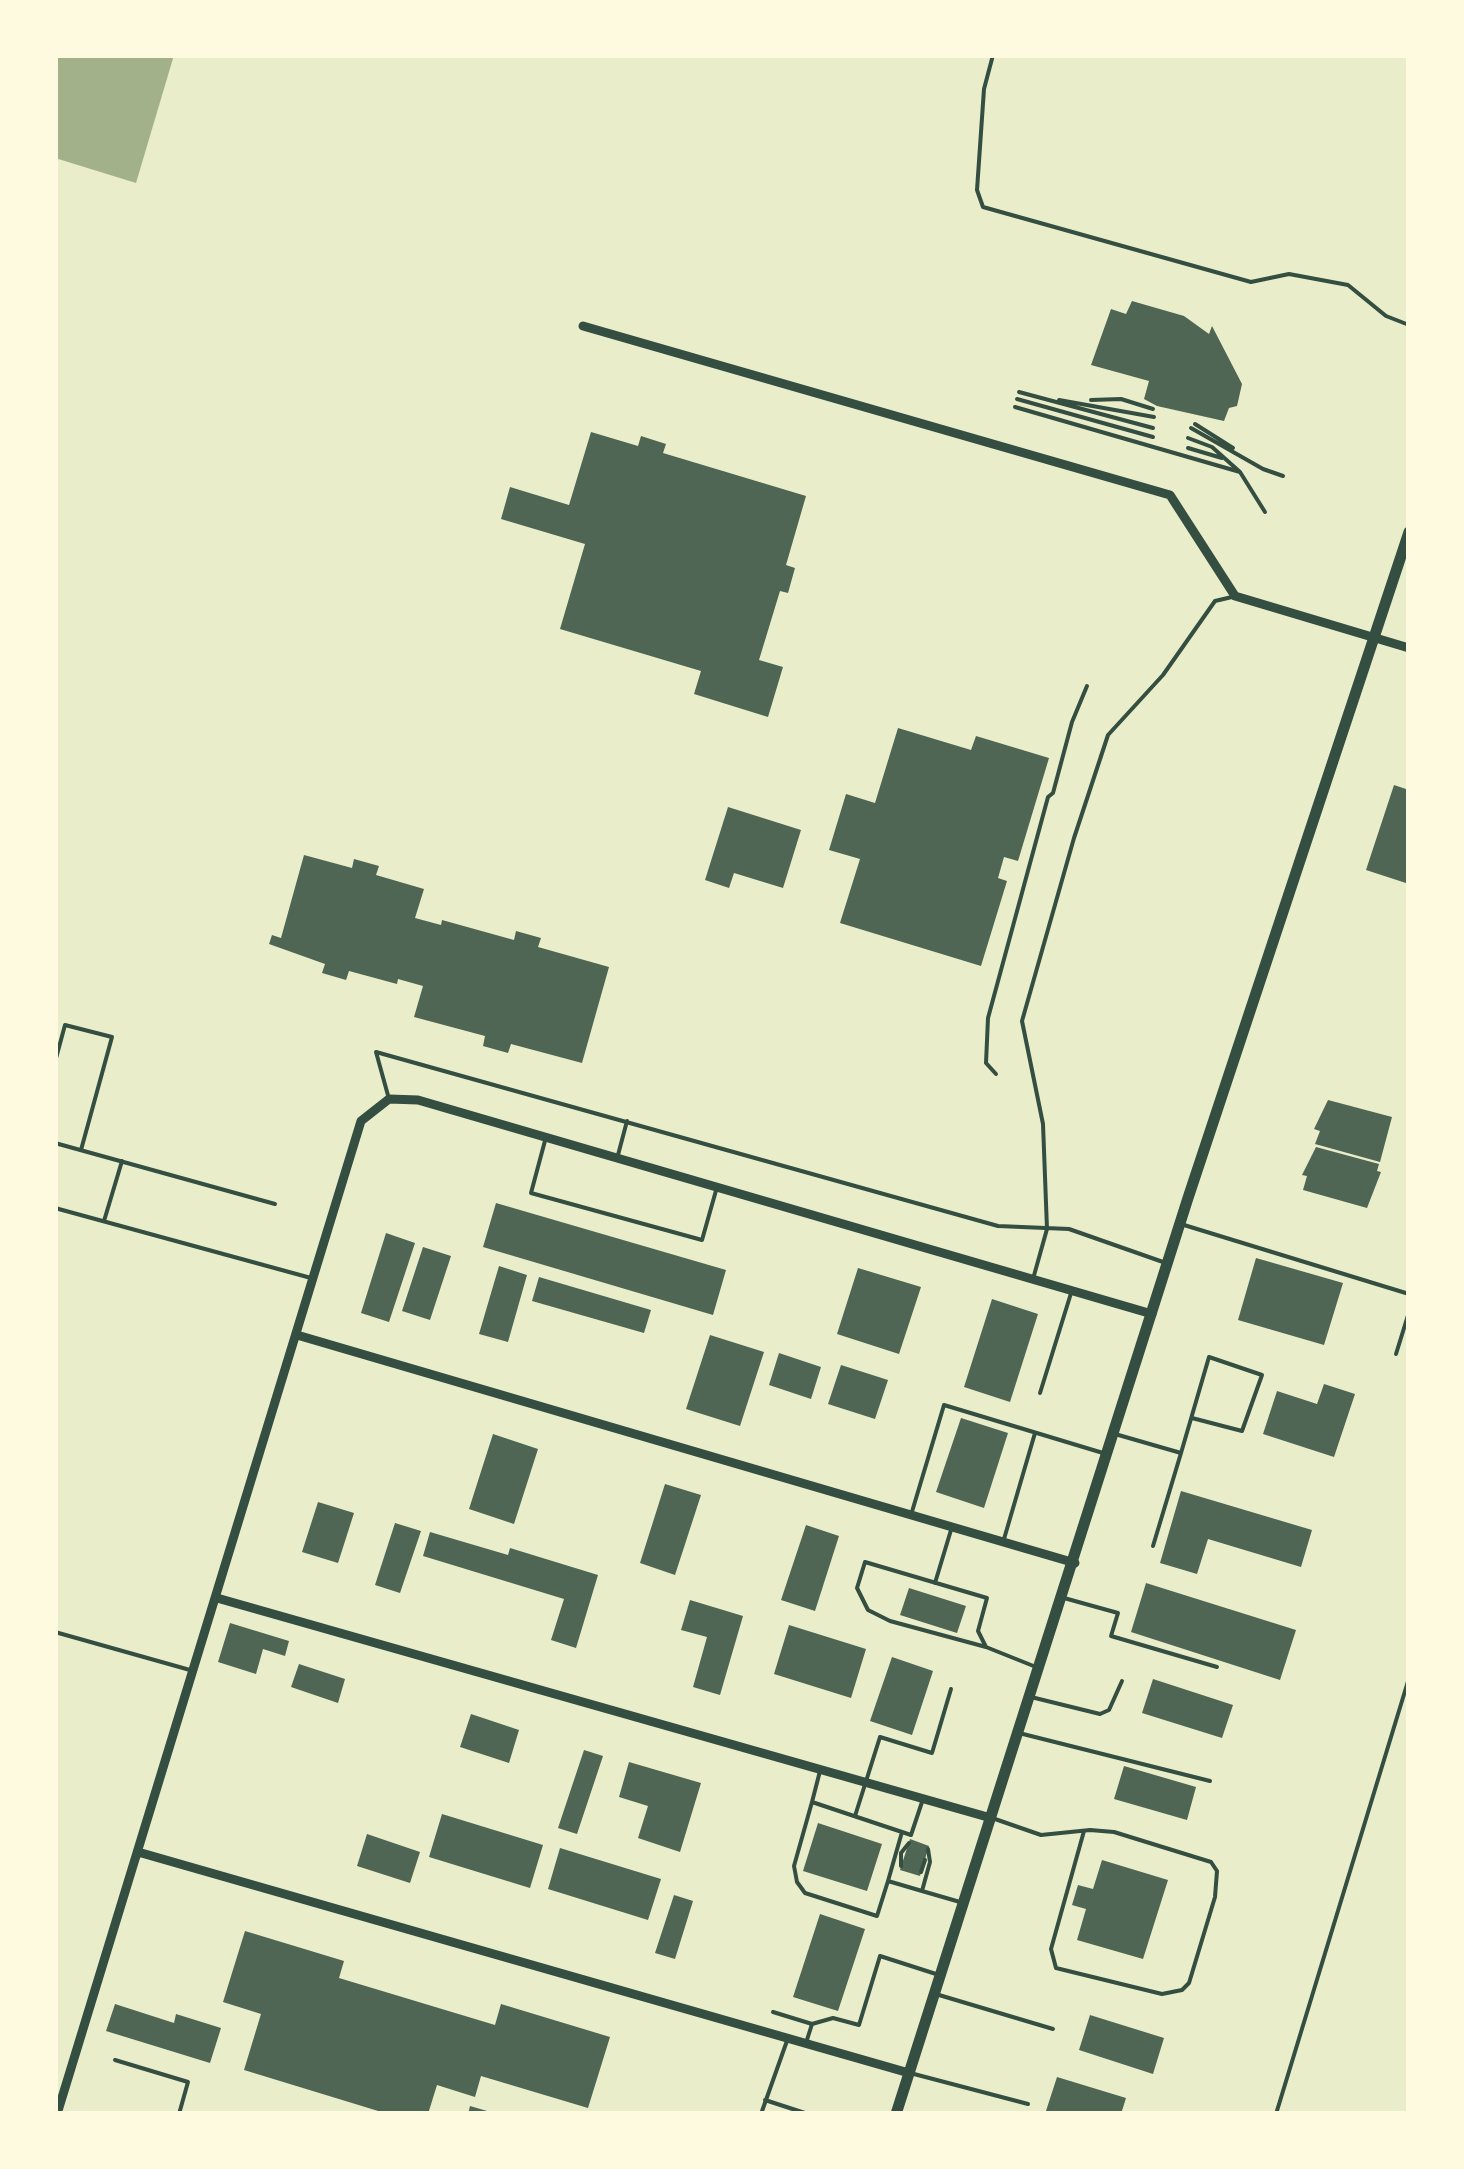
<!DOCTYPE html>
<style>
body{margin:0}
#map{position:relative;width:1464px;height:2169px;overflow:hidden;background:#e9edc9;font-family:"IBM Plex Sans",sans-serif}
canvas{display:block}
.frame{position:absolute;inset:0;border:58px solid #fefae0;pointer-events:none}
</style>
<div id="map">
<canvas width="1464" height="2169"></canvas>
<div class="frame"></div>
</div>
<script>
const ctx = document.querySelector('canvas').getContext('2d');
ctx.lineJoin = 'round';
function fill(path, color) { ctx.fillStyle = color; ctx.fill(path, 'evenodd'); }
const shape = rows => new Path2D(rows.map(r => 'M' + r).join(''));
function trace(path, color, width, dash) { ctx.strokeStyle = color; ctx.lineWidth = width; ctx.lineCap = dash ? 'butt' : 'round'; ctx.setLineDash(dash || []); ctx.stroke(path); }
const water = shape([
 [55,55,174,55,136,183,55,158]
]);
const building = shape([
 [1132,301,1184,316,1209,334,1212,326,1242,384,1237,406,1229,408,1224,421,1157,406,1144,399,1149,381,1091,365,1111,309,1126,314],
 [591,432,638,446,641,436,666,444,663,453,806,496,786,565,795,568,788,593,780,591,759,660,783,667,768,717,694,694,701,671,560,629,585,544,501,519,510,487,569,505],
 [898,728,971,750,976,736,1049,758,1018,861,1004,857,998,878,1007,881,981,966,840,923,860,859,829,850,846,794,875,803],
 [1394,785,1409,790,1409,884,1366,870],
 [728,807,801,830,783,888,734,873,729,888,705,880],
 [304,855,352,868,354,859,379,866,376,875,424,889,415,918,441,925,442,920,514,940,516,931,541,938,538,947,609,967,582,1063,511,1044,508,1053,483,1046,485,1036,414,1017,423,986,398,979,397,984,349,971,346,980,322,973,325,964,269,944,272,935,281,938],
 [1328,1100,1392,1117,1380,1162,1315,1144,1320,1131,1314,1129],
 [1316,1147,1379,1164,1377,1171,1381,1172,1367,1208,1303,1190,1307,1176,1302,1175],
 [496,1203,726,1270,713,1315,483,1247],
 [386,1233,415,1243,389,1322,361,1313],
 [423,1247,451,1256,430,1320,402,1311],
 [1256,1258,1343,1283,1324,1345,1238,1320],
 [499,1266,527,1275,508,1342,479,1334],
 [858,1268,921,1287,899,1354,837,1334],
 [539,1277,651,1310,644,1333,532,1301],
 [992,1299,1038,1314,1010,1402,964,1387],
 [710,1335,764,1352,740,1426,686,1409],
 [779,1353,821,1367,811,1399,769,1385],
 [841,1365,888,1380,875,1419,828,1404],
 [1324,1384,1355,1394,1334,1457,1263,1434,1277,1391,1317,1404],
 [961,1418,1008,1433,984,1508,936,1492],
 [493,1434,538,1449,514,1524,469,1509],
 [665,1484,701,1495,675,1575,640,1563],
 [1181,1491,1312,1530,1301,1567,1208,1539,1197,1574,1160,1563],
 [318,1502,354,1513,338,1563,302,1552],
 [395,1523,421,1531,400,1593,375,1585],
 [806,1525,839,1536,815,1611,781,1600],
 [430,1532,508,1555,510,1548,598,1575,576,1648,551,1640,564,1599,423,1556],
 [1146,1583,1296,1630,1280,1680,1131,1632],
 [909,1588,966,1606,957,1633,900,1615],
 [690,1600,743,1616,720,1695,693,1687,707,1637,681,1630],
 [230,1623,289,1641,285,1656,263,1649,256,1674,218,1662],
 [789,1625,866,1649,851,1698,774,1674],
 [892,1657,933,1671,912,1735,870,1721],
 [299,1664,345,1679,338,1703,291,1687],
 [1153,1679,1233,1705,1222,1738,1142,1713],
 [471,1714,519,1730,509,1763,460,1747],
 [584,1750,603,1756,577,1834,558,1828],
 [629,1762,701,1783,680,1852,638,1838,648,1806,619,1797],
 [1124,1766,1196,1787,1187,1820,1114,1799],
 [442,1814,543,1845,530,1888,429,1857],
 [818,1823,882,1844,867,1891,803,1871],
 [367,1834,420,1852,410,1883,357,1866],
 [910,1839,929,1846,920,1876,900,1870],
 [560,1848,661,1879,648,1920,548,1889],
 [1102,1860,1168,1880,1143,1959,1077,1940,1086,1909,1072,1905,1078,1885,1093,1889],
 [674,1895,693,1901,675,1959,655,1953],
 [820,1914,865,1929,838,2011,793,1997],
 [245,1931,344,1961,339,1978,495,2025,501,2004,610,2037,588,2108,481,2076,475,2097,437,2085,428,2114,388,2114,244,2070,261,2014,223,2002],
 [115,2004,174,2023,176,2014,221,2028,210,2063,106,2031],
 [1090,2015,1164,2038,1153,2074,1079,2050],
 [1057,2077,1126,2098,1121,2114,1045,2114],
 [470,2106,494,2113,494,2114,468,2114]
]);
const path = shape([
 [996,1074,986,1063,988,1018,1048,797,1053,793,1072,722,1087,686],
 [1276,2114,1409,1678]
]);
const service = shape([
 [993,55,984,89,977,190,983,207,1251,282,1289,274,1348,285,1386,316,1409,325],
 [1019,392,1153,428],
 [1017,399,1153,437],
 [1059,400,1154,417],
 [1091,400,1121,399,1153,409],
 [1015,407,1240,472],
 [1195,424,1233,448],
 [1191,428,1263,469,1283,476],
 [1188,438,1212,447,1240,472,1265,512],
 [1188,448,1222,458],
 [55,1062,65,1025,112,1037,81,1150],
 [389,1099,376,1052,998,1226,1069,1229,1163,1262],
 [546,1137,531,1193,702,1240,717,1187],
 [55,1143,275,1204],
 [618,1155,627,1121],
 [55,1208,311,1278],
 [104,1221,122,1161],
 [1184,1225,1409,1294],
 [1033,1279,1047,1229,1043,1124,1022,1021,1074,838,1108,735,1163,675,1215,601,1232,597],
 [1396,1354,1409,1312],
 [1040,1393,1072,1290],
 [1115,1434,1181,1453,1209,1357,1262,1375,1242,1431,1192,1418],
 [911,1515,944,1405,1103,1453],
 [1004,1539,1035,1433],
 [1153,1546,1181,1453],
 [935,1583,951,1530],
 [1064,1598,1118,1613,1111,1636,1217,1667],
 [55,1632,190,1670],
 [986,1647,890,1621,868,1610,857,1588,865,1562,987,1598,978,1631,986,1647,1036,1667],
 [1031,1697,1100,1714,1109,1710,1122,1681],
 [1019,1733,1210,1781],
 [820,1771,812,1802,911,1835,923,1799],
 [812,1802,794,1866,797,1882,805,1893,877,1916,888,1881],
 [855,1816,880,1737,932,1753,951,1689],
 [995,1819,1041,1835,1090,1830,1114,1832,1211,1862,1217,1871,1215,1897,1189,1983,1182,1990,1162,1994,1056,1968,1051,1949,1084,1831],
 [902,1832,888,1881,922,1891,930,1862,928,1849],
 [901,1866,901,1853,909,1843],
 [921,1872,925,1860],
 [922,1891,960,1902],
 [939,1995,1053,2029],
 [773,2012,812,2024,833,2018,859,2025,880,1956,936,1974],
 [806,2043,812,2024],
 [115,2060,188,2082,179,2114],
 [914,2074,1028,2104],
 [765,2100,808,2114],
 [761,2114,788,2038]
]);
const minor = shape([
 [583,326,1170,495,1235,596,1409,648],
 [297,1335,1075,1563],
 [217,1598,991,1818],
 [138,1852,909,2073],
 [57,2114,361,1121,389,1099,418,1100,1152,1314]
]);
const secondary = shape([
 [896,2114,1188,1198,1409,532]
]);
fill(water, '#a3b18a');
fill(building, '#4f6655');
trace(path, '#344e41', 4);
trace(service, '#344e41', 4);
trace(minor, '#344e41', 9);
trace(secondary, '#344e41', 11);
</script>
